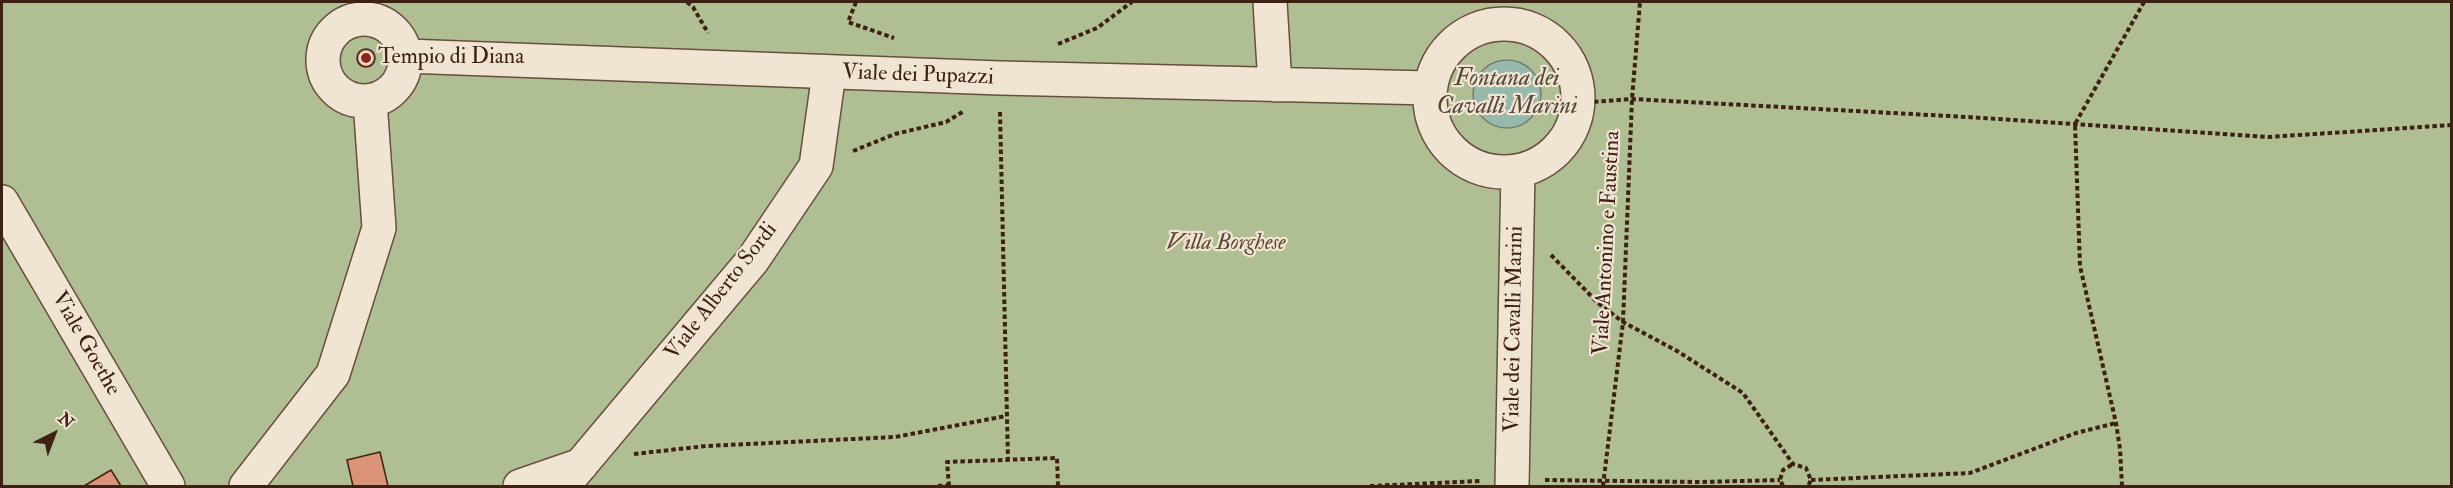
<!DOCTYPE html>
<style>
body{margin:0}
#map{position:relative;width:2453px;height:488px;overflow:hidden;background:#e8d5b9;font-family:"IM FELL Double Pica",serif}
canvas{display:block}
.frame{position:absolute;inset:0;border:3px solid #3f2114;pointer-events:none}
.north{position:absolute;left:24px;top:404px;width:60px;height:60px;-webkit-text-stroke:4px #f0e4d2;paint-order:stroke;rotate:42deg;font-size:16px;font-weight:700;line-height:24px;text-align:center;color:#3f2114}
.north::after{content:'';display:block;margin:auto;width:21px;height:27px;background:#3f2114;clip-path:polygon(50% 0,100% 100%,50% 72%,0 100%)}
</style>
<div id="map">
<canvas width="2453" height="488"></canvas>
<div class="frame"></div>
<div class="north">N</div>
</div>
<script>
const ctx = document.querySelector('canvas').getContext('2d');
ctx.lineJoin = 'round';
function fill(path, color) { ctx.fillStyle = color; ctx.fill(path, 'evenodd'); }
const shape = rows => new Path2D(rows.map(r => 'M' + r).join(''));
function trace(path, color, width, dash) { ctx.strokeStyle = color; ctx.lineWidth = width; ctx.lineCap = dash ? 'butt' : 'round'; ctx.setLineDash(dash || []); ctx.stroke(path); }
function label(font, color, halo, rows, align = 'center') {
  ctx.font = font + ' "IM FELL Double Pica",serif'; ctx.lineWidth = 4.5; ctx.setLineDash([]); ctx.textBaseline = 'middle'; ctx.strokeStyle = halo; ctx.fillStyle = color; for (const [text, x, y, turn = 0] of rows) {
    ctx.save(); ctx.translate(x, y); ctx.rotate((+turn || 0) * Math.PI / 180); ctx.textAlign = isNaN(turn) ? turn : align; if (halo) ctx.strokeText(text, 0, 0); ctx.fillText(text, 0, 0); ctx.restore();
  }
}
const green = shape([
 [2,2,2451,2,2451,486,2,486]
]);
const water = shape([
 '1473 94a34 34 0 1 1 68 0a34 34 0 1 1-68 0Z'
]);
const building = shape([
 '357 58a9 9 0 1 1 18 0a9 9 0 1 1-18 0Z',
 [380,452,388,486,353,486,347,460,380,452],
 [111,470,121,486,84,486,111,470]
]);
const path = shape([
 [687,2,693,7,708,33],
 [856,2,848,22,894,38],
 [1058,44,1097,28,1132,2],
 [1579,103,1632,99,1967,117,2269,137,2452,125],
 [1000,112,1008,460],
 [853,151,895,134,946,122,964,111],
 [1551,255,1598,303,1623,322,1677,351,1743,393,1793,464,1806,468,1811,480,1808,486],
 [634,454,706,446,895,437,1006,416],
 [1545,480,1700,482,1780,480],
 [1811,480,1970,473,2076,433,2116,423],
 [938,486,948,485],
 [949,486,947,462,1057,458,1058,486],
 [1370,486,1480,481],
 [1603,486,1623,322,1632,99,1640,2],
 [1783,486,1780,480,1783,470,1793,464],
 [2122,486,2120,449,2116,423,2080,266,2075,124,2144,2]
]);
const street = shape([
 [1270,2,1275,85],
 '323 60a41 41 0 1 1 82 0a41 41 0 1 1-82 0Z',
 '1430 98a74 74 0 1 1 148 0a74 74 0 1 1-148 0Z',
 [406,56,1000,78,1430,88],
 [2,202,168,486],
 [246,486,333,374,379,228,370,101],
 [520,486,581,465],
 [563,486,752,261,816,166,829,73],
 [1512,486,1518,171]
]);
const markers = [
 [366,58,6,"#8f2418"]
];
const poiNames = [
 ["Tempio di Diana",378,58]
];
const streetNames = [
 ["Viale dei Pupazzi",918,76,2],
 ["Viale Antonino e Faustina",1608,243,-87],
 ["Viale Alberto Sordi",722,292,-52],
 ["Viale dei Cavalli Marini",1515,329,-89],
 ["Viale Goethe",85,344,60]
];
const parkNames = [
 ["Villa Borghese",1226,244]
];
const waterNames = [
 ["Fontana dei",1507,80],
 ["Cavalli Marini",1507,108]
];
fill(green, '#b0be94');
fill(water, '#97b9ac');
trace(water, '#747c6f', 1.5);
fill(building, '#db9477');
trace(building, '#3f2114', 1.5);
trace(street, '#694e3d', 36);
trace(path, '#3f2114', 4, [4.5, 3]);
trace(street, '#f0e4d2', 33);
for (const [x, y, r, color] of markers) { const dot = new Path2D(); dot.arc(x, y, r, 0, 2 * Math.PI); ctx.fillStyle = color; ctx.fill(dot); trace(dot, '#f0e4d2', 2); }
label('22px', '#3f2114', '#f0e4d2', poiNames, 'left');
label('22px', '#3f2114', '#f0e4d2', streetNames);
label('italic 22px', '#5b4834', '#f0e4d2', parkNames);
label('italic 24px', '#55473a', '#f0e4d2', waterNames);
</script>
